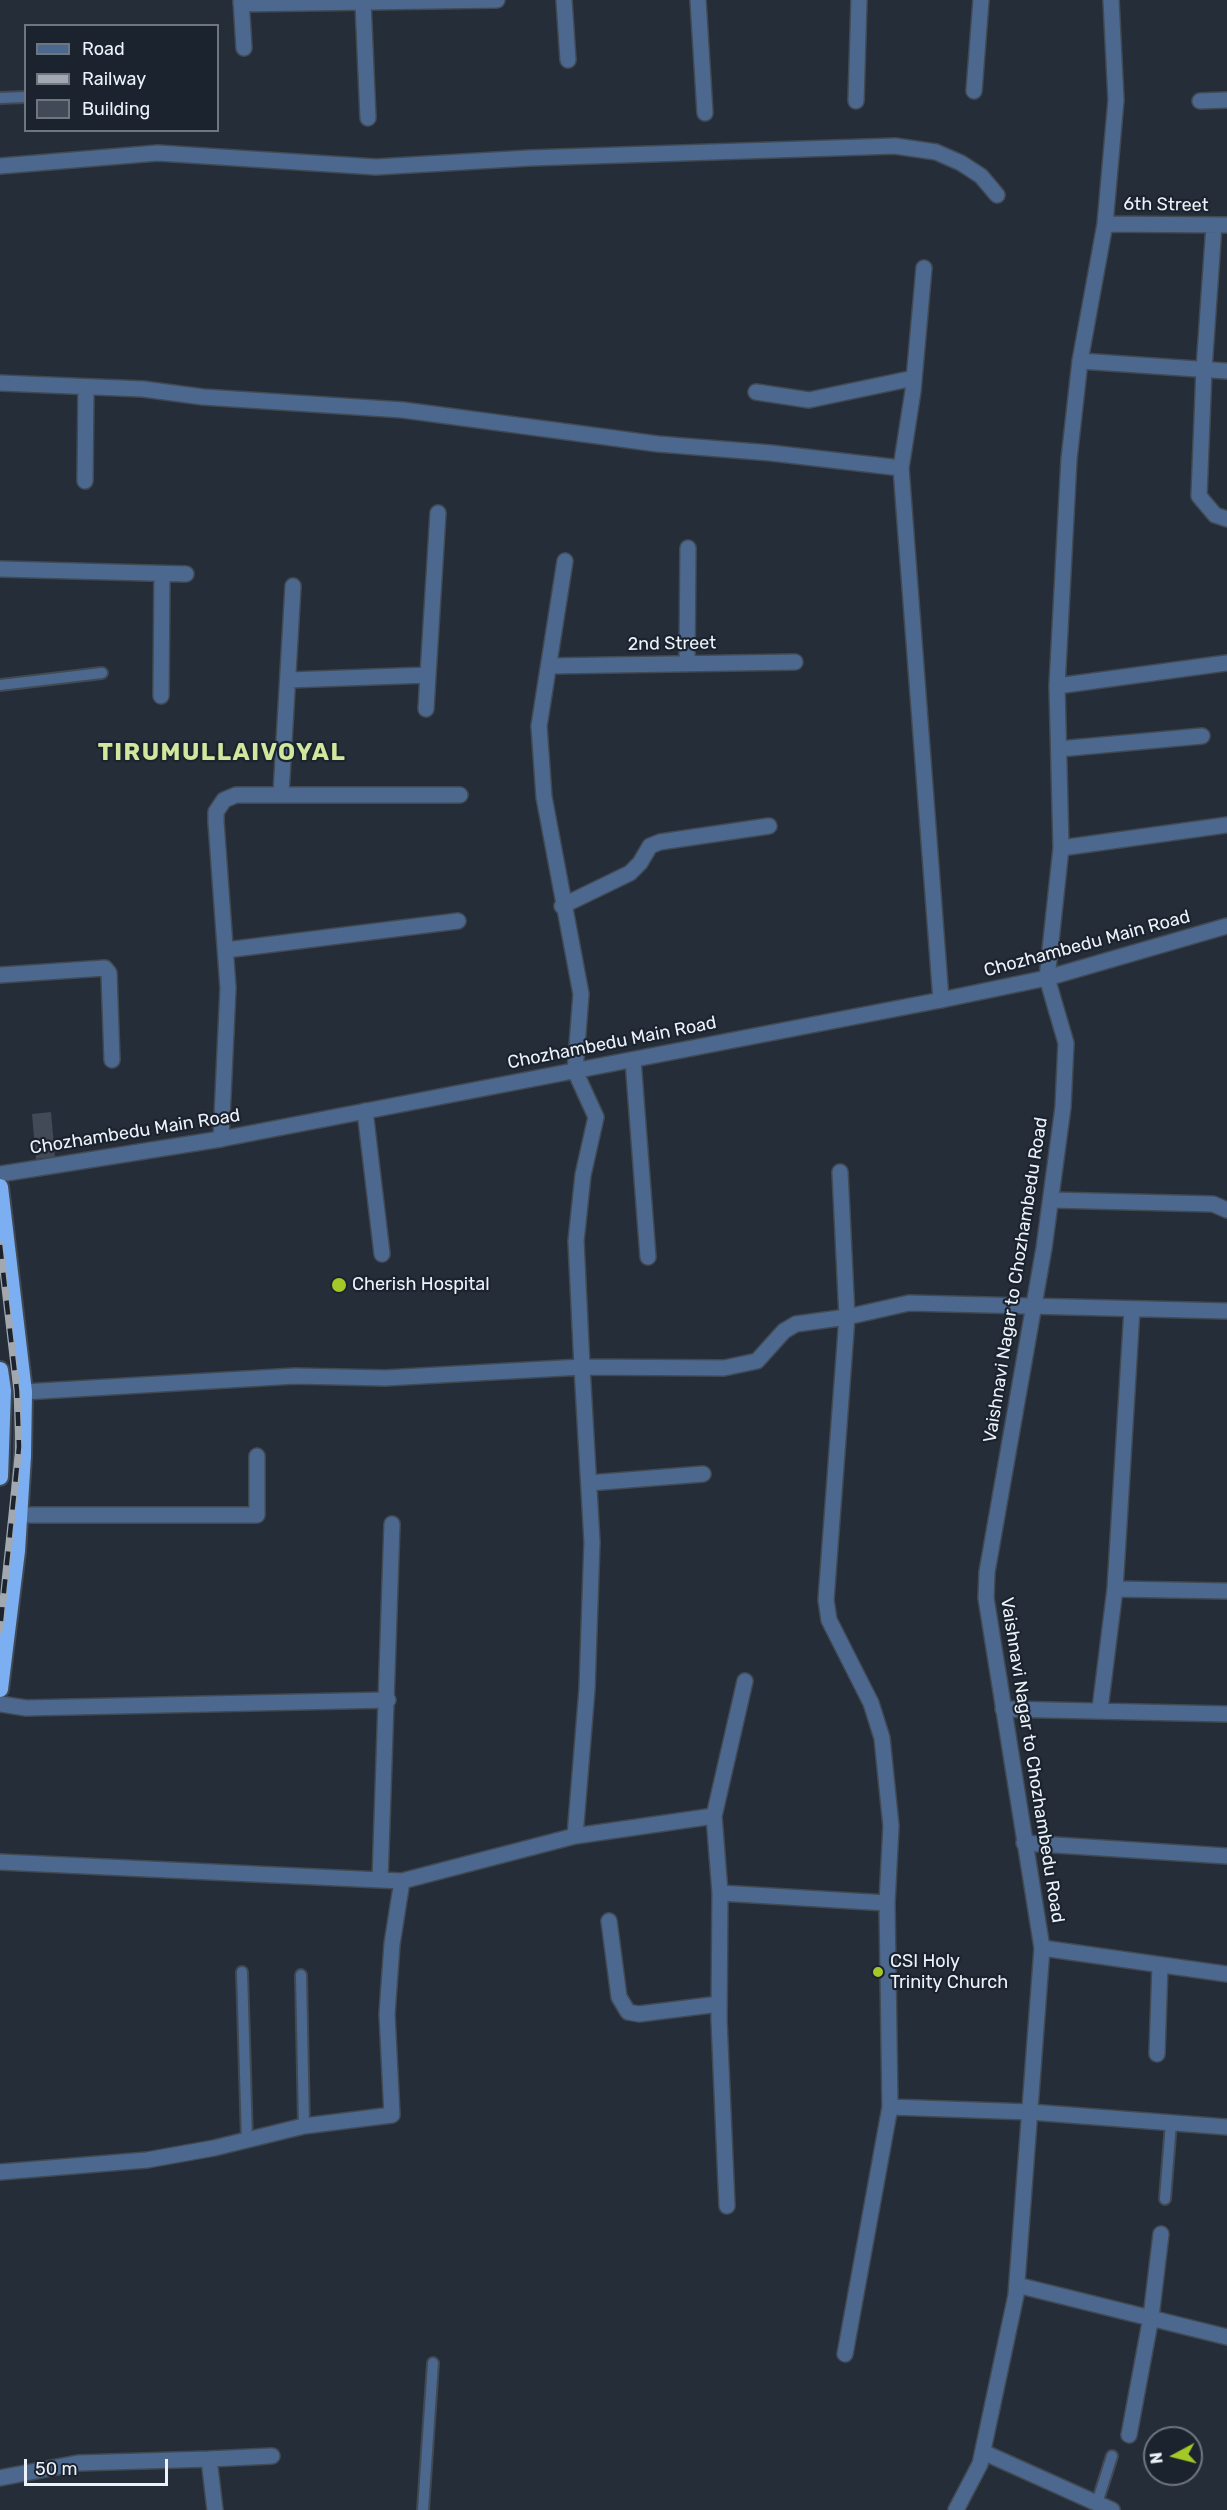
<!DOCTYPE html>
<style>
body{margin:0}
#map{position:relative;width:1227px;height:2510px;overflow:hidden;background:#252d38;font-family:Rubik,sans-serif}
canvas{display:block}
.legend{position:absolute;left:24px;top:24px;width:195px;height:108px;box-sizing:border-box;background:#1b232e;border:2px solid #6f767f;margin:0;padding:8px 10px;list-style:none;font-size:18px;color:#ecf2f9}
.legend li{display:flex;align-items:center;gap:12px;height:30px}
.legend b{width:30px;border:2px solid #6f767f}
.north{position:absolute;left:1143px;top:2426px;width:60px;height:60px;box-sizing:border-box;background:#1b232e;border:2px solid #6f767f;border-radius:50%;rotate:263deg;font-size:16px;font-weight:700;line-height:24px;text-align:center;color:#ecf2f9}
.north::after{content:'';display:block;margin:auto;width:21px;height:27px;background:#a2c928;clip-path:polygon(50% 0,100% 100%,50% 72%,0 100%)}
.scale{position:absolute;left:24px;top:2459px;width:144px;height:27px;box-sizing:border-box;border:3px solid #ecf2f9;border-top:0;padding-left:8px;font-size:18px;line-height:21px;white-space:nowrap;color:#ecf2f9;-webkit-text-stroke:4px #1b232e;paint-order:stroke}
</style>
<div id="map">
<canvas width="1227" height="2510"></canvas>
<ul class="legend">
<li><b style="height:8px;background:#4c688f"></b>Road</li>
<li><b style="height:8px;background:#a1a8b0"></b>Railway</li>
<li><b style="height:16px;background:#414a56"></b>Building</li>
</ul>
<div class="north">N</div>
<div class="scale">50 m</div>
</div>
<script>
const ctx = document.querySelector('canvas').getContext('2d');
ctx.lineJoin = 'round';
function fill(path, color) { ctx.fillStyle = color; ctx.fill(path, 'evenodd'); }
const shape = rows => new Path2D(rows.map(r => 'M' + r).join(''));
function trace(path, color, width, dash) { ctx.strokeStyle = color; ctx.lineWidth = width; ctx.lineCap = dash ? 'butt' : 'round'; ctx.setLineDash(dash || []); ctx.stroke(path); }
function label(font, color, halo, rows, align = 'center') {
  ctx.font = font + ' Rubik,sans-serif'; ctx.lineWidth = 4.5; ctx.setLineDash([]); ctx.textBaseline = 'middle'; ctx.strokeStyle = halo; ctx.fillStyle = color; for (const [text, x, y, turn = 0] of rows) {
    ctx.save(); ctx.translate(x, y); ctx.rotate((+turn || 0) * Math.PI / 180); ctx.textAlign = isNaN(turn) ? turn : align; if (halo) ctx.strokeText(text, 0, 0); ctx.fillText(text, 0, 0); ctx.restore();
  }
}
const building = shape([
 [51,1112,55,1157,36,1159,32,1114]
]);
const service = shape([
 [0,98,26,97],
 [0,685,102,673],
 [242,1972,247,2140],
 [301,1975,304,2126],
 [1165,2199,1171,2123],
 [1097,2503,1112,2456],
 [423,2510,433,2363]
]);
const minor = shape([
 [241,0,244,48],
 [564,0,568,60],
 [698,0,705,113],
 [363,2,368,118],
 [241,4,497,0],
 [974,91,981,0],
 [856,101,859,0],
 [1200,101,1227,100],
 [0,166,158,153,376,167,530,158,895,146,936,152,961,163,981,176,997,195],
 [1105,224,1227,225],
 [1214,225,1204,369,1199,496,1215,515,1227,519],
 [924,268,913,391,901,468,941,1000],
 [1080,361,1227,371],
 [0,383,143,389,203,397,403,410,658,444,771,453,901,468],
 [756,392,809,400,914,378],
 [85,481,86,387],
 [565,561,539,726,544,797,581,994,575,1071,596,1117,583,1175,576,1241,582,1367,724,1368,757,1361,784,1331,796,1324,847,1317,909,1303,1227,1311],
 [0,569,186,574],
 [687,662,688,548],
 [549,666,795,662],
 [289,680,428,675,438,513],
 [1057,686,1227,663],
 [161,696,162,574],
 [426,709,428,675],
 [1059,749,1202,736],
 [281,794,293,586],
 [1061,848,1227,825],
 [562,906,630,873,640,863,650,846,660,842,769,826],
 [226,950,458,921],
 [0,975,105,968,109,973,112,1060],
 [1047,978,1061,848,1057,686,1069,459,1080,361,1105,224,1116,100,1111,0],
 [633,1060,648,1257],
 [365,1111,382,1254],
 [221,1139,228,988,216,822,216,812,224,800,236,795,460,795],
 [840,1172,847,1317,826,1600,829,1620,871,1703,882,1738,891,1826,887,1903,890,2107,845,2354],
 [1051,1200,1213,1204,1227,1210],
 [589,1483,703,1474],
 [19,1515,257,1515,257,1456],
 [1115,1589,1227,1591],
 [0,1704,26,1708,388,1700],
 [1003,1709,1227,1714],
 [1100,1709,1115,1589,1132,1309],
 [714,1816,745,1681],
 [575,1836,714,1816,720,1893,719,2020,727,2206],
 [1024,1843,1227,1856],
 [0,1862,402,1881,575,1836,587,1689,592,1542,582,1367,385,1378,295,1376,24,1392],
 [380,1880,392,1524],
 [720,1893,887,1903],
 [609,1921,619,1997,628,2012,639,2014,719,2004],
 [1042,1948,1227,1974],
 [1157,2054,1160,1965],
 [890,2107,1030,2112,1227,2127],
 [0,2172,147,2160,214,2148,304,2126,392,2115,387,2014,392,1944,402,1881],
 [1017,2285,1227,2337],
 [1129,2435,1151,2317,1161,2234],
 [983,2452,1112,2510],
 [209,2459,272,2456],
 [0,2478,78,2463,209,2459,215,2510]
]);
const tertiary = shape([
 [0,1174,221,1139,941,1000,1047,978,1227,926],
 [956,2510,980,2464,1016,2295,1042,1948,986,1598,987,1572,1044,1248,1063,1107,1066,1043,1047,978]
]);
const trunk = shape([
 [0,1187,24,1392,23,1456,17,1551,0,1689],
 [0,1370,3,1391,0,1477]
]);
const rail = shape([
 [0,1245,17,1391,19,1447,0,1630]
]);
const markers = [
 [339,1285,8,"#a2c928"],
 [878,1972,6,"#a2c928"]
];
const streetNames = [
 ["6th Street",1166,205,1],
 ["2nd Street",672,644,-1],
 ["Chozhambedu Main Road",1087,944,-15],
 ["Chozhambedu Main Road",612,1043,-11],
 ["Chozhambedu Main Road",135,1132,-9],
 ["Vaishnavi Nagar to Chozhambedu Road",1016,1280,-81],
 ["Vaishnavi Nagar to Chozhambedu Road",1032,1760,81]
];
const poiNames = [
 ["Cherish Hospital",352,1285],
 ["CSI Holy",890,1962],
 ["Trinity Church",890,1983]
];
const districtNames = [
 ["TIRUMULLAIVOYAL",222,753]
];
fill(building, '#414a56');
trace(service, '#414953', 14);
trace(minor, '#414953', 18);
trace(tertiary, '#414953', 18);
trace(trunk, '#414953', 20);
trace(service, '#4c688f', 10);
trace(minor, '#4c688f', 15);
trace(tertiary, '#4c688f', 15);
trace(trunk, '#7caef2', 16);
trace(rail, '#a1a8b0', 7);
trace(rail, '#1b232e', 4.5, [14]);
for (const [x, y, r, color] of markers) { const dot = new Path2D(); dot.arc(x, y, r, 0, 2 * Math.PI); ctx.fillStyle = color; ctx.fill(dot); trace(dot, '#1b232e', 2); }
label('18px', '#ecf2f9', '#1b232e', streetNames);
label('18px', '#ecf2f9', '#1b232e', poiNames, 'left');
ctx.letterSpacing = '1.5px';
label('bold 24px', '#d0e89e', '#1b232e', districtNames);
ctx.letterSpacing = '0px';
</script>
